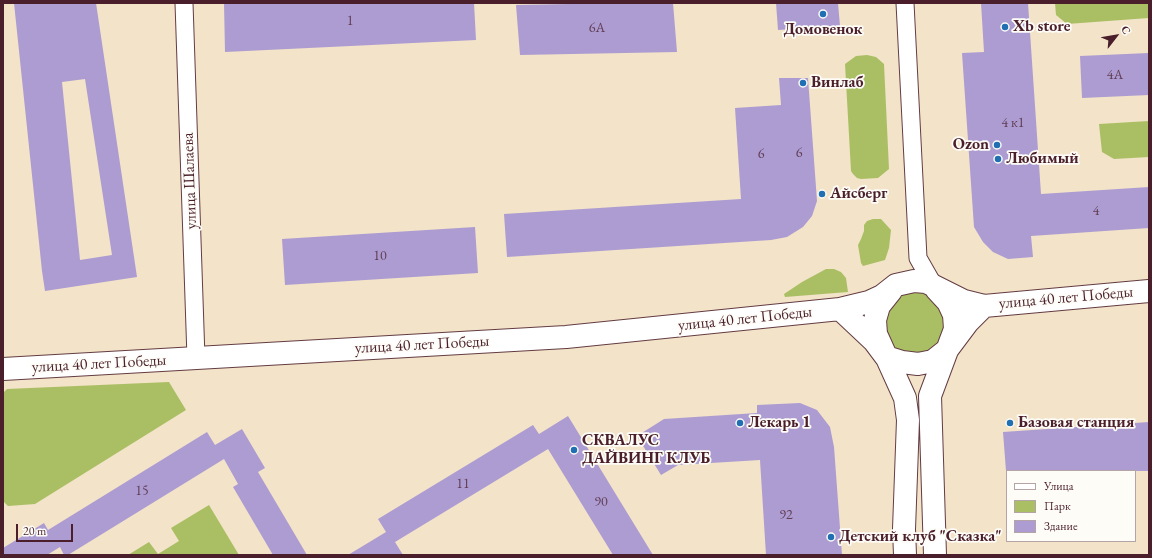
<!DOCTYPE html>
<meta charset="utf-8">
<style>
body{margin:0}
#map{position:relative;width:1152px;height:558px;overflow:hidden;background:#f3e3c8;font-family:"EB Garamond",serif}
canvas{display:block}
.frame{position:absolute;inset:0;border:4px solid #4a1f2b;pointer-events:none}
.legend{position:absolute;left:1006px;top:470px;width:130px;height:72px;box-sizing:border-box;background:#fdfcf7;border:1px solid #b5a4a5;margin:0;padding:5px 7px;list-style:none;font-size:12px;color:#4a1f2b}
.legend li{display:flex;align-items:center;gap:8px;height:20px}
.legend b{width:20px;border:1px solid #b5a4a5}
.north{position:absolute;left:1096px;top:16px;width:40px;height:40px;-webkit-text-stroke:3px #fdfcf7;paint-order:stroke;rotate:59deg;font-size:11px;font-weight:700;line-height:16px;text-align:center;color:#4a1f2b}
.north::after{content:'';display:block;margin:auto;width:14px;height:18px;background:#4a1f2b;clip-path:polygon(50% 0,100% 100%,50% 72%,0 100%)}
.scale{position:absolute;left:16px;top:524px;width:57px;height:18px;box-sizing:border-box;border:2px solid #4a1f2b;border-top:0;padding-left:5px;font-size:12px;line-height:14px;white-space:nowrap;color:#4a1f2b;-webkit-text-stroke:3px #fdfcf7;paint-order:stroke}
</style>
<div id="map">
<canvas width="1152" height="558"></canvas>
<div class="frame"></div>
<ul class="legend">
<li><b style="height:5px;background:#fff"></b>Улица</li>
<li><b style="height:11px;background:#aabf64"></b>Парк</li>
<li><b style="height:11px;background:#ac9cd2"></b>Здание</li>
</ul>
<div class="north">С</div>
<div class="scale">20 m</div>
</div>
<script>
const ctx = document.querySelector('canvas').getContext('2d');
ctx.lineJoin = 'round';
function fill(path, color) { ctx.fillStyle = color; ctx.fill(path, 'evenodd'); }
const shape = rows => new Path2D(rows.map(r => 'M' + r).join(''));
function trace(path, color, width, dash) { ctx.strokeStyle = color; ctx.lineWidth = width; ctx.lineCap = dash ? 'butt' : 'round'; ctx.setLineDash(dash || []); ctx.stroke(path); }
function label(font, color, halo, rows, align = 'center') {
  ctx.font = font + ' "EB Garamond",serif'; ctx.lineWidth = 3.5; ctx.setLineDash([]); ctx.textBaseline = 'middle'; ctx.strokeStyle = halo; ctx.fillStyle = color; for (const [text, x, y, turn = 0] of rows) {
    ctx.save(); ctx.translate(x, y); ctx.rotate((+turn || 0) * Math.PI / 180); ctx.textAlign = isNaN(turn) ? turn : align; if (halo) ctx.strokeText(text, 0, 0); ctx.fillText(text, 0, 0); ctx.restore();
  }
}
const green = shape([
 [1055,3,1149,3,1149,18,1067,24,1056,15],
 [867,55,876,57,884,64,889,169,878,178,861,179,857,178,853,174,851,171,845,64,856,56],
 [1149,121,1149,157,1114,159,1102,152,1099,124],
 [873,219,881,219,891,230,889,248,885,260,863,266,861,263,858,245,861,239,864,231,864,225,867,221],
 [826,269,834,269,841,272,846,278,848,292,785,297,784,294,802,282],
 [911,292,922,293,932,298,939,305,945,324,939,343,923,355,893,349,886,341,885,309,900,295],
 [169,382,186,410,35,504,8,506,3,501,3,393,7,389],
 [209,505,239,555,128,555,149,542,158,554,179,541,171,528]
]);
const building = shape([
 [14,3,96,3,137,277,45,291,42,271],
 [85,79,112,255,80,260,62,82],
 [224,3,474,3,476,40,225,52],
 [621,3,673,3,677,52,520,55,516,5],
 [776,3,838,3,840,26,778,30],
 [981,3,1028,3,1041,194,1149,187,1149,228,1031,236,1033,257,1008,259,993,252,983,242,974,227,962,53,984,52],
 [1149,53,1149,95,1082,98,1080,56],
 [779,78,808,78,817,201,812,216,803,227,787,237,771,240,507,257,504,214,741,199,735,108,781,105],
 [475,227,478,273,285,285,282,239],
 [800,403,817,410,830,427,834,447,842,555,766,555,760,460,678,465,661,475,637,436,664,419,757,413,757,405],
 [568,416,653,555,613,555,548,449,395,542,403,555,348,555,386,532,378,519,533,425,539,434],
 [1149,422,1149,471,1006,471,1003,432],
 [242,429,265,468,258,472,307,555,273,555,233,487,238,484,224,459,68,555,64,555,60,547,47,555,3,555,3,548,44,523,48,530,207,432,215,445]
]);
const minor = shape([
 [184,3,196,358],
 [905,3,918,258,934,286]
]);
const secondary = shape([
 [891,291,879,306,875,320,876,334,905,398,908,420,904,529,905,555],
 [840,309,874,341,886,357,902,362,918,364,933,361,947,350,968,322,984,306],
 [3,369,566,337,840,309,869,302,882,296,896,285,914,281,926,282,964,301,984,306,1149,291],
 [935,555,930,396,955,329,954,315,948,302,936,289]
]);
const markers = [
 [823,14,4,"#1f6fb2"],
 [1005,27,4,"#1f6fb2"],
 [803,83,4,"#1f6fb2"],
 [997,145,4,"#1f6fb2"],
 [998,159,4,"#1f6fb2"],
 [822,194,4,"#1f6fb2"],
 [740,423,4,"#1f6fb2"],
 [1010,423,4,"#1f6fb2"],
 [574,450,4,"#1f6fb2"],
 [831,537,4,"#1f6fb2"]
];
const numberNames = [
 ["1",350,21],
 ["6А",597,28],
 ["4А",1115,75],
 ["4 к1",1013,123],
 ["6",799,153],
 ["6",761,154],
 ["4",1096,211],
 ["10",380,256],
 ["11",463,484],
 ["15",142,491],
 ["90",601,502],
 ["92",786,515]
];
const poiNames = [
 ["Xb store",1013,27],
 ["Домовенок",823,30,"center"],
 ["Винлаб",811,83],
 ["Ozon",989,145,"right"],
 ["Любимый",1006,159],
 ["Айсберг",830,194],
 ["Лекарь 1",748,423],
 ["Базовая станция",1018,423],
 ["СКВАЛУС",582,441],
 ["ДАЙВИНГ КЛУБ",582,459],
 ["Детский клуб \"Сказка\"",839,537]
];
const streetNames = [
 ["улица Шалаева",190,181,-92],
 ["улица 40 лет Победы",1066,298,-5],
 ["улица 40 лет Победы",745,319,-6],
 ["улица 40 лет Победы",422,345,-3],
 ["улица 40 лет Победы",99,364,-3]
];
fill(green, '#aabf64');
fill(building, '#ac9cd2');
trace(minor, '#633c43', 19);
trace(secondary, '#633c43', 24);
trace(minor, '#fff', 17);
trace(secondary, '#fff', 22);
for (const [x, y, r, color] of markers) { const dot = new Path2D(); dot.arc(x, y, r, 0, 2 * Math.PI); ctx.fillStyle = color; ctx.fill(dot); trace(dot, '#fdfcf7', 1.5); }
label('14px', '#623e55', null, numberNames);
label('bold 16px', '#4a1f2b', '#fdfcf7', poiNames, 'left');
label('16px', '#4a1f2b', '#fdfcf7', streetNames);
</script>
